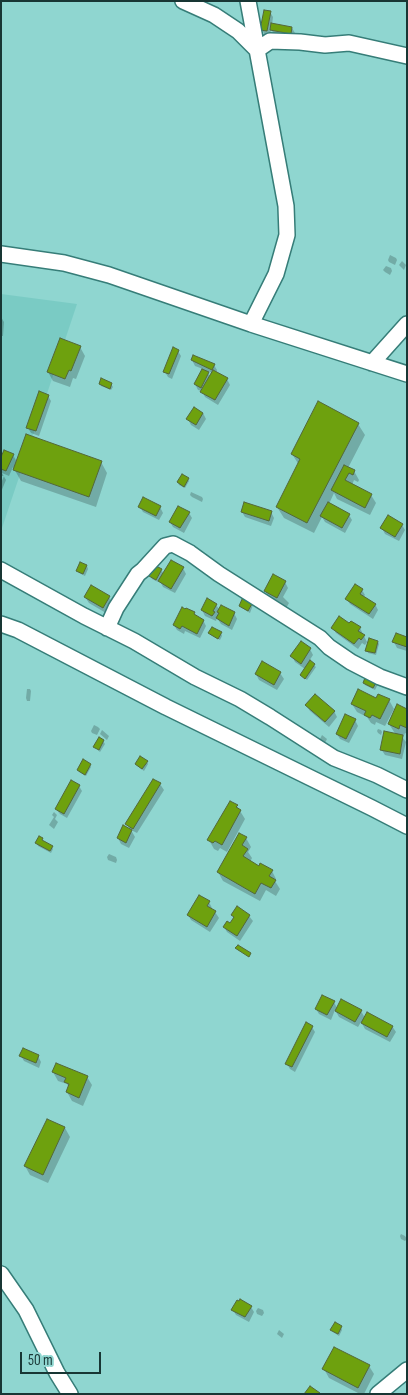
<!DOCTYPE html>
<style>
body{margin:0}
#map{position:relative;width:408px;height:1395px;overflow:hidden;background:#8fd6d0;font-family:"Sofia Sans Condensed",sans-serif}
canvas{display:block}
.frame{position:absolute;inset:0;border:2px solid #183634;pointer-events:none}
.scale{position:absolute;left:20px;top:1352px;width:81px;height:22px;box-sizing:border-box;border:2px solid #183634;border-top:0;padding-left:6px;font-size:15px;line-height:18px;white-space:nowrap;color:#183634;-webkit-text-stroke:4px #8fd6d0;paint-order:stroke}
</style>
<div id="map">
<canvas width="408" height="1395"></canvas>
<div class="frame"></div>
<div class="scale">50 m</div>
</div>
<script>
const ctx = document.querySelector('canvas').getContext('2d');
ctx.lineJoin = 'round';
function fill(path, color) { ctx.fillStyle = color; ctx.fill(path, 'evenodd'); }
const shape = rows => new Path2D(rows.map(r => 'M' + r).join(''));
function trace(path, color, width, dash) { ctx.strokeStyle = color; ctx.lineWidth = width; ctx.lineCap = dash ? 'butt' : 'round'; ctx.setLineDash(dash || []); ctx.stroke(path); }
const built = shape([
 [1,294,77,304,1,531]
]);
const shadow = shape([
 [270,12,273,17,272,25,292,28,295,33,294,39,275,36,271,29,270,36,265,35,262,30],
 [390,255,396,258,397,260,395,265,389,262,388,260],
 [402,261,406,265,404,270,399,265],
 [386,266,391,268,392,271,390,275,385,272,383,270],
 [1,317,4,322,3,336,1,336],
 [80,347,85,356,76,379,73,378,70,387,53,381,48,372],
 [178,351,181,356,172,379,168,377,165,372],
 [192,360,214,365,217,370,216,373,227,379,230,385,218,405,205,397,202,391,198,390,195,384,203,369,195,366],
 [207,371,213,373,210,377],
 [100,384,111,384,113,387,111,390,101,386],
 [48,396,51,401,39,436,31,433,28,428],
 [203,413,206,419,199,430,191,425,188,419],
 [358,424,365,435,348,468,354,471,359,480,358,482,354,480,352,485,371,495,376,503,370,515,337,499,334,493,329,504,349,515,352,520,345,533,325,522,322,517,314,533,284,518,277,507,299,465,292,454],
 [13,455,17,462,101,462,107,473,96,507,21,481,13,467,9,476,2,473,6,480,1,492,1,483,4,476,1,476,1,460],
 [188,479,189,481,185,488,179,485,178,482],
 [191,492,202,497,203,499,202,502,192,497,190,495],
 [140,507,160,507,163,513,159,520,143,512],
 [242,512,271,512,274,518,271,526,245,517],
 [189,513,192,518,184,533,173,527,170,522],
 [402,525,405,530,399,541,385,534,382,528],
 [81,564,87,566,88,569,85,576,79,573,78,571],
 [183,568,186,574,175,593,163,587,159,579,158,582,152,579,150,576,161,570,164,574],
 [285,582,288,588,283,597,289,603,285,610,280,605,281,603,268,596,265,591],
 [362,590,365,595,363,597,375,604,378,610,373,619,350,604,347,599],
 [85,597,109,597,112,602,106,613,89,603],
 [252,603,253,605,250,613,242,608,240,606],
 [216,605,220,610,234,613,237,619,232,630,221,624,217,618,216,621,205,616,202,610],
 [194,613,195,616,203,620,206,626,200,638,185,631,184,634,177,630,174,625],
 [349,625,360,628,367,642,365,645,362,643,358,649,336,633,333,628],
 [210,633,221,633,222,636,220,640,211,635],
 [407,638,407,651,397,648,394,642],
 [378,642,379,644,376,655,368,653,367,650],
 [310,649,313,655,309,661,316,667,307,680,301,675,305,669,295,662,292,656],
 [280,673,284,679,277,690,259,680,256,674],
 [376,682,378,684,375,690,365,685,364,683],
 [27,689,30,689,31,691,30,701,27,701,26,698],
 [377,700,389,700,394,709,385,726,376,722,375,725,371,723,367,717,357,712,352,704],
 [307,706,334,711,337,717,329,727,310,711],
 [407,710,407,734,405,733,403,738,406,742,402,759,385,755,381,749,396,735,389,724],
 [355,720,358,726,349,743,340,739,337,734],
 [94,725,98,727,100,729,97,735,92,733,91,731],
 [378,729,381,730,382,732,381,735,378,733,377,731],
 [102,730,109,736,107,740,100,734],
 [322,735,327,739,325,743,320,739],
 [103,741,105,744,100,752,95,747],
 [147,762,148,764,144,771,136,765],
 [90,765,91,767,86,776,79,772,78,770],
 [154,780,160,784,164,790,137,833,131,830,135,837,129,848,121,844,118,838,131,831,127,824],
 [79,786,82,791,67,818,60,814,56,809],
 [237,806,245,819,227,852,220,848,218,851,214,849,209,840],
 [54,812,57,815,55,819,58,822,54,829,49,825,54,817,52,815],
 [246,838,251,847,248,852,252,858,250,862,259,867,272,871,276,879,275,881,280,889,276,896,266,890,260,901,223,881,218,872],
 [42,839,43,842,52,847,53,849,51,853,38,846,37,843],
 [109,854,116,857,117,860,116,863,108,860,107,857],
 [209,902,212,908,211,910,215,912,219,918,210,932,191,920,188,915],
 [233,915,249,916,253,921,240,941,227,932,224,927,230,925,235,918],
 [334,1002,337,1008,361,1011,365,1018,392,1026,396,1032,390,1042,365,1029,361,1022,358,1027,339,1017,335,1010,331,1020,319,1014,316,1009],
 [312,1027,315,1032,295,1072,290,1069,287,1064],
 [21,1056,38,1056,41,1062,39,1068,24,1061],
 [53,1072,87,1077,92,1085,83,1106,72,1101,67,1092,69,1088,67,1084,58,1081],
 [47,1120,65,1128,70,1137,48,1183,30,1175,25,1166],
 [401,1234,405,1236,407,1239,405,1241,401,1239,400,1236],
 [251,1307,254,1312,249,1322,236,1315,233,1310],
 [258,1308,263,1310,264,1313,262,1316,257,1314,256,1311],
 [341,1327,342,1330,339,1336,333,1332,332,1330],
 [279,1330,284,1334,282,1338,277,1334],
 [369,1366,374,1374,364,1394,360,1394,329,1378,324,1369]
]);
const building = shape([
 [264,10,271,11,267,31,260,30,264,10],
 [271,23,292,27,291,34,270,30,271,23],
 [60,338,81,346,71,371,69,370,65,379,47,372,60,338],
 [173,347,179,350,169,374,163,372,173,347],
 [193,355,215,364,212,370,191,360,193,355],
 [202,369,209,372,201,388,194,384,202,369],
 [213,370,228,378,215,400,200,392,213,370],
 [101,378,112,383,110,389,99,384,101,378],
 [39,391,49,395,36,431,26,428,39,391],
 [318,401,359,423,307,523,276,507,300,459,291,454,318,401],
 [194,407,203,413,196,425,186,419,194,407],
 [26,434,102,461,89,497,13,470,26,434],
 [4,450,14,454,6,471,1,469,1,457,4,450],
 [344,465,355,470,353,475,349,473,345,480,372,494,365,508,331,490,344,465],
 [182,474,189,478,184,487,177,482,182,474],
 [143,497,161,506,156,516,138,507,143,497],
 [244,502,272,511,269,521,241,512,244,502],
 [328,502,350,514,342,528,320,516,328,502],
 [178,506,190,512,180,528,169,522,178,506],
 [388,515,403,524,395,537,380,528,388,515],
 [171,560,184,567,171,589,158,581,171,560],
 [80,562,87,565,83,574,76,571,80,562],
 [154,565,162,569,156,580,149,576,154,565],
 [273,574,286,581,277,598,264,591,273,574],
 [355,584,363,589,360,594,376,604,369,614,345,599,355,584],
 [91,585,110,596,103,608,84,597,91,585],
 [243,597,253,602,248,611,239,606,243,597],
 [207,598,217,604,213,611,215,612,212,616,201,610,207,598],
 [221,605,235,612,229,626,216,618,219,613,217,612,221,605],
 [182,607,185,609,186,608,195,612,194,614,204,620,197,634,182,626,180,629,173,625,182,607],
 [339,616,349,623,351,621,361,627,358,631,365,635,361,640,359,638,354,644,331,628,339,616],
 [212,627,222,632,218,639,208,633,212,627],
 [396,633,407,637,407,647,392,642,396,633],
 [369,638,378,641,375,653,365,651,369,638],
 [301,641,311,648,301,664,290,656,301,641],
 [310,660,315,664,305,679,300,675,310,660],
 [262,661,281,672,274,685,255,674,262,661],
 [366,675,377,681,373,688,363,683,366,675],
 [358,689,376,698,378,694,390,699,380,719,372,715,370,718,364,715,366,711,351,704,358,689],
 [315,694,335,711,325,722,305,705,315,694],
 [397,704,407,709,407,728,400,725,399,729,388,724,397,704],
 [345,714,356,719,346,739,336,734,345,714],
 [384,731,403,735,400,754,380,750,384,731],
 [99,737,104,740,99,750,93,747,99,737],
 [140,756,148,761,142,769,135,764,140,756],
 [83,759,91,764,85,775,77,770,83,759],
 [153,779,161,783,133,829,125,824,153,779],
 [71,780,80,785,64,814,55,809,71,780],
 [230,801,238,805,236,807,241,810,222,845,215,841,213,843,207,840,230,801],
 [123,825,132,830,126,843,117,838,123,825],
 [239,833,247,837,242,845,248,849,243,856,259,866,260,863,273,870,269,876,276,880,271,888,261,883,255,894,217,872,239,833],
 [39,836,43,838,42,840,53,846,50,851,35,843,39,836],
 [199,895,210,901,207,906,216,911,207,927,187,915,199,895],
 [237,906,250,915,237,936,223,927,227,921,230,923,234,917,231,915,237,906],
 [238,945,251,953,249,957,235,948,238,945],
 [322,995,335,1001,327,1015,315,1009,322,995],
 [341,999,362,1010,355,1022,335,1011,341,999],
 [367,1012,393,1026,387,1037,361,1023,367,1012],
 [306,1022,313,1026,292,1067,285,1064,306,1022],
 [23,1048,39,1055,36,1063,19,1056,23,1048],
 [56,1063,88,1076,79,1098,66,1092,69,1084,64,1082,66,1078,52,1072,56,1063],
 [47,1119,65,1127,43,1175,24,1166,47,1119],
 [240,1299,252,1306,245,1317,231,1310,237,1300,239,1301,240,1299],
 [335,1322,342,1326,338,1334,330,1330,335,1322],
 [334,1347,370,1365,358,1388,322,1369,334,1347],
 [310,1386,320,1393,320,1394,304,1394,310,1386]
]);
const minor = shape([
 [183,1,214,15,238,31,257,50,270,41,300,42,325,45,349,43,407,56],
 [248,1,286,206,287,235,276,274,251,324],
 [1,254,64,263,109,275,251,324,407,374],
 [372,363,407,324],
 [1,570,84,616,134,641,195,677,240,699,270,717,334,758,377,775,407,790],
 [1,624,18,630,166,707,372,808,407,826],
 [107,628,116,608,138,574,143,570,165,546,173,544,190,553,219,574,320,638,329,647,351,662,380,677,407,687],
 [1,1274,26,1310,57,1373,70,1394],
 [378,1394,407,1370]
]);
fill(built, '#7acbc4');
fill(shadow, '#0003');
fill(building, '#6ea10e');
trace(building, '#53673a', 1);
trace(minor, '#367d78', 18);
trace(minor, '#fff', 15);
</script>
